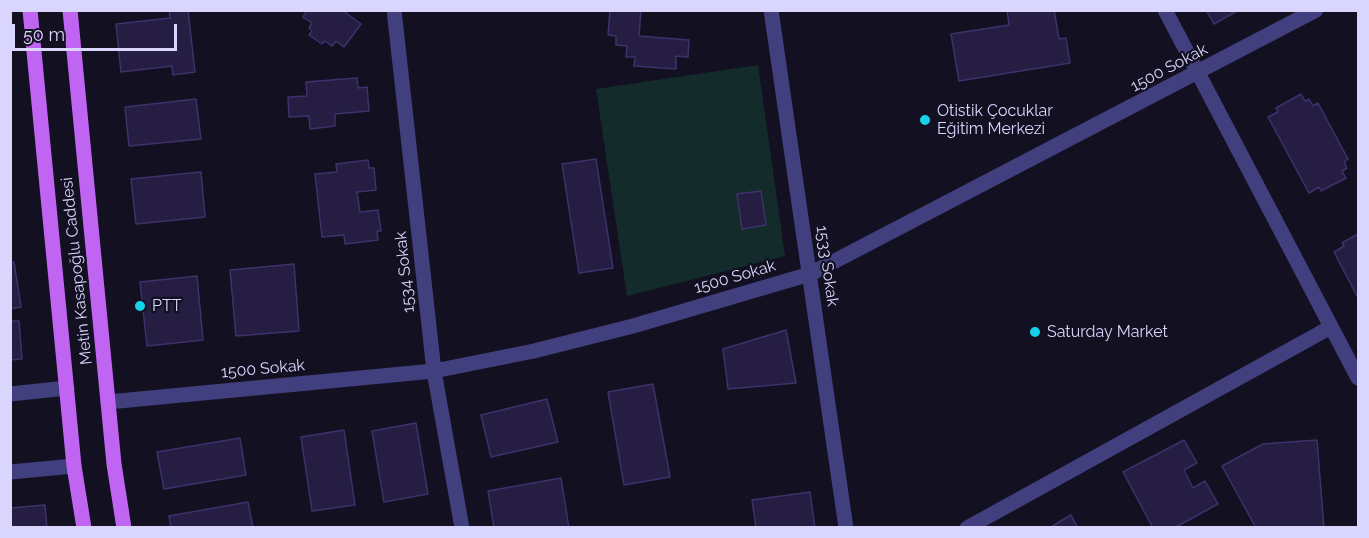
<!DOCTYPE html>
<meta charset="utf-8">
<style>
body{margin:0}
#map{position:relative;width:1369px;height:538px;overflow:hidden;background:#131022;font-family:Raleway,sans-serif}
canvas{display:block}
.frame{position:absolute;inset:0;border:12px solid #dad5fc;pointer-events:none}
.scale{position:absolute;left:12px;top:24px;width:165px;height:27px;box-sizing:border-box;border:3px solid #dad5fc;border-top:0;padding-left:8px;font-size:18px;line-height:21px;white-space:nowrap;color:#dad5fc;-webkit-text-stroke:4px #131022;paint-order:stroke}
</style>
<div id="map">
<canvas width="1369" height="538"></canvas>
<div class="frame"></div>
<div class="scale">50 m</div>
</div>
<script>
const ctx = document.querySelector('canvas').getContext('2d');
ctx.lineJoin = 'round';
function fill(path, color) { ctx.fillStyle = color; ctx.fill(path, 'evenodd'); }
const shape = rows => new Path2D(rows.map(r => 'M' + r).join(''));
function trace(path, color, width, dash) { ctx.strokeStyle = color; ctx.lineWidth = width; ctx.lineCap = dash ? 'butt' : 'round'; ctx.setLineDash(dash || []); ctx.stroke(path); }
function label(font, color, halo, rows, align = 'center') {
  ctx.font = font + ' Raleway,sans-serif'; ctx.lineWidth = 4.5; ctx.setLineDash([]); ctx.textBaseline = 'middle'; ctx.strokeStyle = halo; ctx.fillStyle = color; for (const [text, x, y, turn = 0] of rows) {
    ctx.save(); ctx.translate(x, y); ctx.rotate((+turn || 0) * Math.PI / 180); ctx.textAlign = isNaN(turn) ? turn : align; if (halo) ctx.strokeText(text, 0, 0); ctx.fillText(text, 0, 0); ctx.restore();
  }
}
const green = shape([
 [758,65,785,256,627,296,596,89]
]);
const building = shape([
 [169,10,188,10,195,72,173,75,172,66,121,72,116,24,170,18,169,10],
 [307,10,342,10,361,24,344,47,336,41,332,46,325,41,322,44,309,35,312,31,309,28,312,23,303,17,307,10],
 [610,10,641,10,639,36,689,40,688,57,676,56,676,69,634,66,635,57,626,57,627,46,616,45,616,36,608,35,610,10],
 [1007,10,1054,10,1059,39,1066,38,1070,63,959,81,951,34,1009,25,1007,10],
 [1206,10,1239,10,1214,24,1206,10],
 [357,78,358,88,367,87,369,111,335,114,335,126,310,129,309,116,289,117,288,97,307,96,306,82,357,78],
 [1301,94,1305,101,1309,99,1313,106,1318,103,1348,159,1344,162,1347,168,1342,171,1346,178,1321,191,1319,187,1309,193,1268,117,1278,112,1276,108,1301,94],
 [196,99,201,139,129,146,125,107,196,99],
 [596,159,613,268,579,273,562,164,596,159],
 [368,160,369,168,374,168,376,190,357,192,360,212,378,210,381,231,377,231,378,240,345,244,344,235,322,237,315,174,337,172,336,164,368,160],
 [201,172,205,217,136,224,131,179,201,172],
 [761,191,766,225,742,229,737,194,761,191],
 [1358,234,1358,298,1334,252,1344,246,1342,243,1358,234],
 [10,262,14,262,21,307,10,309,10,262],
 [294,264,299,331,236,336,230,270,294,264],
 [197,276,203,340,147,346,140,282,197,276],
 [10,321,19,321,22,359,10,360,10,321],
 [786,330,796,383,728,389,723,349,786,330],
 [653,384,670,477,624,485,608,392,653,384],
 [547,399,558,442,491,457,481,415,547,399],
 [416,423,428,494,384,502,372,431,416,423],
 [344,430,355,505,312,511,301,437,344,430],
 [240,438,246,475,164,489,157,452,240,438],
 [1184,440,1197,463,1184,470,1193,488,1205,481,1218,504,1174,528,1153,528,1123,472,1184,440],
 [1317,440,1324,528,1256,528,1222,466,1263,444,1317,440],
 [561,478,569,528,494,528,488,491,561,478],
 [810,492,815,528,756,528,752,500,810,492],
 [248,502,253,528,171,528,169,516,248,502],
 [45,505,47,528,10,528,10,508,45,505],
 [1071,515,1078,528,1049,528,1071,515]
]);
const minor = shape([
 [394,10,434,371,462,528],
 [771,10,846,528],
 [1165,10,1358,378],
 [10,394,67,388],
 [108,402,434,371,534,351,633,326,810,274,1316,10],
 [10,472,74,466],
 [967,528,1331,327]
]);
const primary = shape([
 [30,10,74,466,84,528],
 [70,10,114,464,124,528]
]);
const markers = [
 [925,120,6,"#13d1e9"],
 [140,306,6,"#13d1e9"],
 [1035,332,6,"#13d1e9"]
];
const streetNames = [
 ["1500 Sokak",1169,68,-28],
 ["1533 Sokak",827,266,82],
 ["Metin Kasapoğlu Caddesi",77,271,-96],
 ["1534 Sokak",405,272,-96],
 ["1500 Sokak",735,277,-16],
 ["1500 Sokak",263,369,-5]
];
const poiNames = [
 ["Otistik Çocuklar",937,111],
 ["Eğitim Merkezi",937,129],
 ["PTT",152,306],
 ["Saturday Market",1047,332]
];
fill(green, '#132c2b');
fill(building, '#251e42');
trace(building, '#3e316c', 1.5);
trace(minor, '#423f7e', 15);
trace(primary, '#bf65f2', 15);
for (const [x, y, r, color] of markers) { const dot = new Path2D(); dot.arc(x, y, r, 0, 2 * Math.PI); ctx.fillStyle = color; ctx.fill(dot); trace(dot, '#131022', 2); }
label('16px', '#dad5fc', '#131022', streetNames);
label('16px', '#dad5fc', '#131022', poiNames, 'left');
</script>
